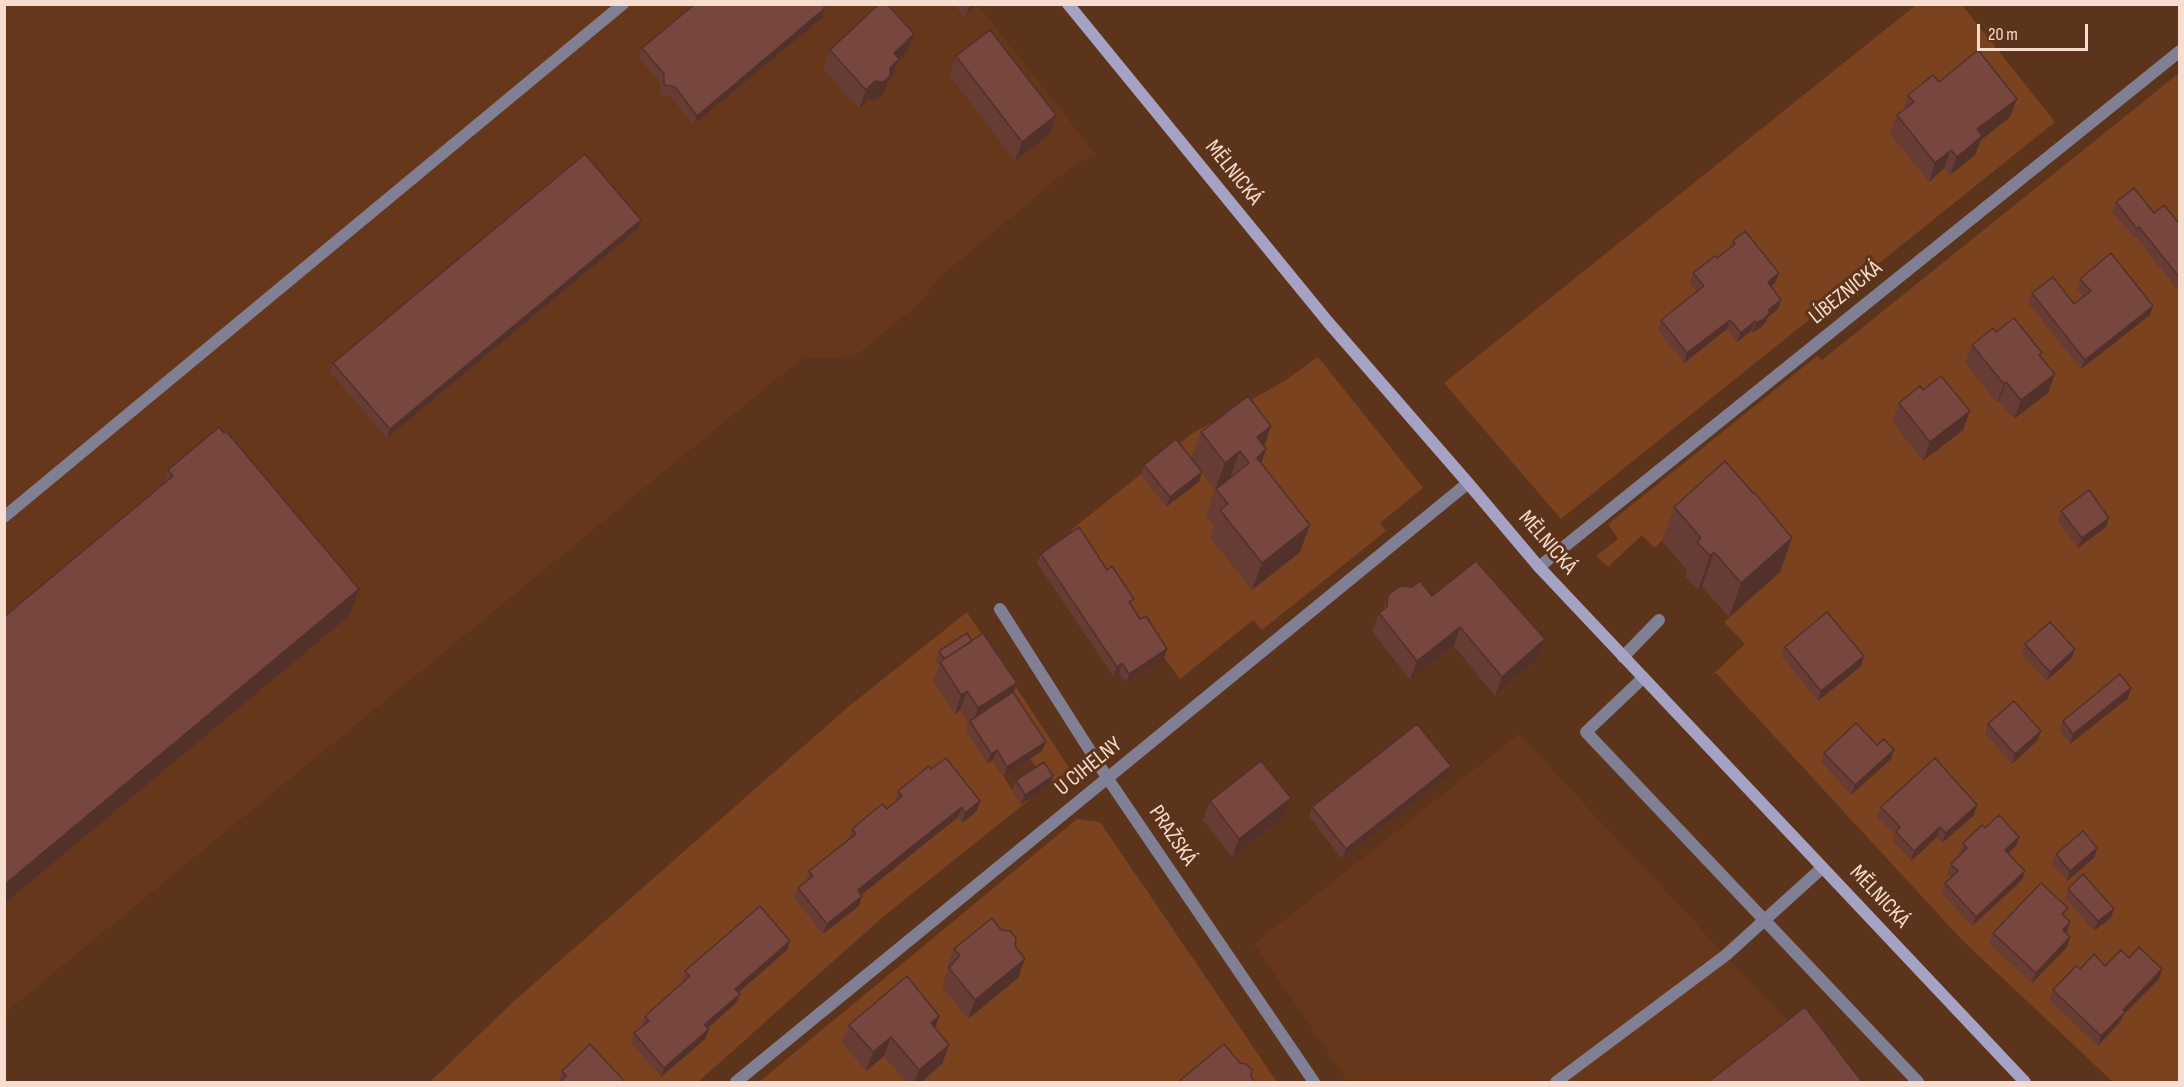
<!DOCTYPE html>
<meta charset="utf-8">
<style>
body{margin:0}
#map{position:relative;width:2184px;height:1087px;overflow:hidden;background:#5c331b;font-family:"Sofia Sans Condensed",sans-serif}
canvas{display:block}
.frame{position:absolute;inset:0;border:6px solid #f7ddcf;pointer-events:none}
.scale{position:absolute;left:1977px;top:24px;width:111px;height:27px;box-sizing:border-box;border:3px solid #f7ddcf;border-top:0;padding-left:8px;font-size:18px;line-height:21px;white-space:nowrap;color:#f7ddcf;-webkit-text-stroke:4px #5c331b;paint-order:stroke}
</style>
<div id="map">
<canvas width="2184" height="1087"></canvas>
<div class="frame"></div>
<div class="scale">20 m</div>
</div>
<script>
const ctx = document.querySelector('canvas').getContext('2d');
ctx.lineJoin = 'round';
function fill(path, color) { ctx.fillStyle = color; ctx.fill(path, 'evenodd'); }
const shape = rows => new Path2D(rows.map(r => 'M' + r).join(''));
function trace(path, color, width, dash) { ctx.strokeStyle = color; ctx.lineWidth = width; ctx.lineCap = dash ? 'butt' : 'round'; ctx.setLineDash(dash || []); ctx.stroke(path); }
function label(font, color, halo, rows, align = 'center') {
  ctx.font = font + ' "Sofia Sans Condensed",sans-serif'; ctx.lineWidth = 6; ctx.setLineDash([]); ctx.textBaseline = 'middle'; ctx.strokeStyle = halo; ctx.fillStyle = color; for (const [text, x, y, turn = 0] of rows) {
    ctx.save(); ctx.translate(x, y); ctx.rotate((+turn || 0) * Math.PI / 180); ctx.textAlign = isNaN(turn) ? turn : align; if (halo) ctx.strokeText(text, 0, 0); ctx.fillText(text, 0, 0); ctx.restore();
  }
}
const built = shape([
 [5,5,978,5,1098,157,1091,156,1065,172,937,280,920,303,854,357,801,359,5,1013],
 [1519,734,1791,1025,1716,1082,1348,1082,1254,944]
]);
const green = shape([
 [1916,5,1962,5,2055,122,1561,519,1444,383],
 [2179,73,2179,1082,2113,1082,1962,940,1716,673,1711,676,1745,644,1724,622,1780,572,1712,496,1654,548,1642,535,1608,567,1596,556,1618,539,1608,524,1817,356,1822,360],
 [1318,357,1423,488,1380,523,1386,531,1262,630,1253,620,1180,679,1104,579,1071,530,1190,435,1286,380],
 [967,612,1070,769,1050,786,1030,759,944,674,955,713,960,710,971,727,967,731,987,763,993,760,1021,804,1034,796,884,916,698,1082,430,1082,513,1002,848,707],
 [1077,819,1100,822,1277,1082,759,1082]
]);
const service = shape([
 [4,517,623,4],
 [1623,657,1659,620],
 [1643,678,1586,732,1918,1082],
 [1556,1082,1726,955,1822,868]
]);
const minor = shape([
 [1539,567,2180,51],
 [1000,609,1108,779,1314,1082],
 [736,1082,1468,483]
]);
const secondary = shape([
 [1068,4,1328,322,1468,483,1539,567,2025,1082]
]);
const wall = shape([
 [953,4,977,4,965,17],
 [822,18,693,125,671,97,660,95,661,84,639,58,642,48],
 [914,34,907,53,898,61,892,78,887,83,883,95,876,100,868,100,859,109,823,69,830,50],
 [956,56,1050,134,1015,161,949,75],
 [1939,82,2010,117,1981,140,1975,155,1950,175,1944,168,1929,182,1890,134,1897,115,1903,110,1908,95],
 [2116,202,2154,213,2178,222,2180,221,2180,286,2176,288,2135,236,2134,238,2112,212],
 [638,229,387,438,330,372,333,363],
 [1733,241,1779,273,1775,283,1771,286,1778,309,1768,317,1766,322,1760,328,1752,333,1751,331,1737,342,1727,329,1684,363,1658,330,1661,320,1697,292,1690,283,1693,273,1717,258,1730,248],
 [2080,279,2153,306,2150,315,2081,369,2028,303,2032,293,2074,304,2084,297,2077,288],
 [1996,332,2041,357,2048,393,2014,419,1999,401,1997,403,1965,363,1972,345],
 [1899,403,1970,411,1963,430,1923,461,1892,422],
 [1271,426,1264,446,1266,449,1261,463,1300,552,1252,590,1210,537,1214,526,1206,516,1215,490,1202,473,1199,482,1166,507,1141,474,1144,465,1191,459,1201,432],
 [168,470,349,616,4,904,4,617,163,484],
 [1674,507,1792,538,1780,572,1729,617,1702,587,1698,590,1685,576,1687,570,1662,541],
 [2061,511,2109,518,2106,527,2078,548,2058,521],
 [1041,554,1131,606,1140,619,1167,649,1164,658,1126,683,1119,673,1113,676,1037,563],
 [1388,595,1432,596,1538,658,1495,696,1454,646,1410,680,1372,631,1379,613,1383,610],
 [972,641,1013,692,1042,751,1004,776,993,760,987,763,966,731,969,723,960,710,955,714,933,681,939,666,935,661,939,651],
 [2025,644,2075,649,2071,659,2046,681,2022,654],
 [1785,647,1861,666,1818,701,1782,657],
 [2131,688,2128,698,2070,744,2060,731,2063,721],
 [1988,724,2037,741,2012,764,1985,734],
 [1877,745,1894,750,1891,759,1851,795,1821,762,1824,753],
 [1451,766,1447,776,1342,859,1309,816,1312,807],
 [931,769,977,811,962,823,958,817,861,895,859,906,823,934,794,898,798,888,806,881,806,880,809,871,849,839,852,829,887,809,896,801,895,801,898,791],
 [1016,780,1050,786,1021,804,1012,790],
 [1210,801,1284,817,1232,857,1203,820],
 [1977,805,1974,815,1942,843,1937,837,1911,861,1893,841,1895,835,1877,817,1881,807],
 [1985,828,2019,837,2016,846,2008,853,2022,880,1972,926,1941,892,1945,883,1951,877,1947,873,1951,864,1960,854,1959,853,1963,843],
 [2097,848,2094,858,2067,881,2052,864,2056,854],
 [2068,889,2111,918,2094,931,2065,898],
 [2068,908,2065,917,2070,922,2066,933,2070,937,2067,947,2032,983,1989,943,1993,933],
 [1001,930,1015,946,1018,978,968,1019,942,987,948,969,947,967,954,949],
 [790,941,787,950,739,992,740,994,736,1003,708,1028,705,1039,661,1077,631,1043,634,1033,642,1026,641,1025,645,1016,683,982,682,981,685,971],
 [2129,958,2159,979,2123,1015,2121,1021,2098,1046,2049,1000,2053,990,2080,969,2105,966],
 [939,1016,935,1028,949,1045,942,1064,920,1083,907,1083,884,1056,866,1071,842,1043,849,1025],
 [562,1071,626,1083,559,1082,558,1081]
]);
const shadedWall = shape([
 [971,4,977,4,965,17,969,7],
 [825,8,822,18,693,125,697,116],
 [914,34,907,53,898,61,892,78,887,83,883,95,876,100,868,100,859,109,866,90,894,53],
 [2017,99,2010,117,1981,140,1975,155,1950,175,1957,157,1977,129],
 [1056,115,1050,134,1015,161,1022,142],
 [1951,150,1944,168,1929,182,1935,163],
 [641,220,638,229,387,438,390,429],
 [1779,273,1775,283,1764,292,1768,282],
 [1781,300,1778,309,1768,317,1766,322,1760,328,1752,333,1756,323,1768,310],
 [2153,306,2150,315,2081,369,2085,360],
 [1730,320,1727,329,1684,363,1687,353],
 [1755,321,1751,331,1737,342,1741,333],
 [2055,374,2048,393,2014,419,2021,400],
 [2006,382,1999,401,1997,403,2004,384],
 [1970,411,1963,430,1923,461,1930,442],
 [1271,426,1262,453,1266,449,1257,476,1257,437],
 [1240,451,1230,478,1215,490,1225,463],
 [1202,472,1199,482,1166,507,1170,497],
 [2109,518,2106,527,2078,548,2082,538],
 [1310,525,1300,552,1252,590,1262,563],
 [1792,538,1780,572,1729,617,1741,583],
 [1714,552,1702,587,1698,590,1710,556],
 [359,589,349,616,4,904,4,885],
 [1460,627,1454,646,1410,680,1417,661],
 [1545,639,1538,658,1495,696,1502,677],
 [1167,649,1164,658,1126,683,1129,674],
 [2075,649,2071,659,2046,681,2050,672],
 [1864,656,1861,666,1818,701,1821,691],
 [1122,663,1119,673,1113,676,1117,667],
 [1017,683,1010,702,972,725,978,708],
 [2131,688,2128,698,2070,744,2073,734],
 [967,691,960,710,955,714,961,695],
 [2041,731,2037,741,2012,764,2015,754],
 [1046,742,1042,751,1004,776,1007,767],
 [997,750,993,760,987,763,991,754],
 [1894,750,1891,759,1851,795,1855,785],
 [1451,766,1447,776,1342,859,1346,849],
 [1053,776,1050,786,1021,804,1025,795],
 [1291,798,1284,817,1232,857,1239,839],
 [980,801,977,811,962,823,965,813],
 [1977,805,1974,815,1942,843,1946,833],
 [962,807,958,817,855,900,858,890],
 [1940,827,1937,837,1911,861,1914,851],
 [2019,837,2016,846,2002,859,2005,850],
 [2097,848,2094,858,2067,881,2070,871],
 [2025,871,2022,880,1972,926,1976,917],
 [862,896,859,906,823,934,827,924],
 [2114,909,2111,918,2094,931,2098,921],
 [2070,922,2067,932,2060,940,2063,930],
 [2070,937,2067,947,2032,983,2036,973],
 [790,941,787,950,732,998,735,989],
 [1025,959,1018,978,968,1019,975,1000],
 [2162,969,2159,979,2123,1015,2121,1021,2098,1046,2101,1036,2123,1010],
 [740,994,736,1003,701,1034,704,1025],
 [939,1016,933,1035,931,1023],
 [709,1029,705,1039,661,1077,664,1068],
 [891,1037,884,1056,866,1071,873,1052],
 [949,1045,942,1064,920,1083,914,1083,919,1070]
]);
const building = shape([
 [695,4,822,4,825,8,697,116,675,87,664,85,664,74,642,48,695,4],
 [879,4,887,4,914,34,894,53,899,59,890,68,890,76,883,82,875,81,866,90,830,50,879,4],
 [990,30,1056,115,1022,142,956,56,990,30],
 [1978,50,2017,99,1977,129,1982,136,1957,157,1951,150,1935,163,1897,115,1914,102,1908,95,1933,75,1939,82,1978,50],
 [585,154,641,220,390,429,333,363,585,154],
 [2134,188,2154,213,2164,205,2178,222,2180,221,2180,278,2139,227,2137,229,2116,202,2134,188],
 [1745,231,1779,273,1768,282,1781,300,1768,310,1770,312,1764,319,1756,323,1755,321,1741,333,1730,320,1687,353,1661,320,1704,286,1693,273,1715,256,1717,258,1735,244,1733,241,1745,231],
 [2111,253,2153,306,2085,360,2032,293,2053,277,2074,304,2091,291,2080,279,2111,253],
 [2014,318,2042,353,2039,355,2055,374,2021,400,2006,382,2004,384,1972,345,1993,328,1996,332,2014,318],
 [1941,376,1970,411,1930,442,1899,403,1920,386,1923,390,1941,376],
 [1248,396,1271,426,1257,437,1266,449,1257,458,1310,525,1262,563,1220,510,1228,504,1216,489,1249,463,1240,451,1225,463,1201,432,1248,396],
 [219,427,224,433,226,431,359,589,4,885,4,617,173,476,168,470,219,427],
 [1176,439,1202,472,1170,497,1144,465,1176,439],
 [1725,461,1753,493,1754,492,1792,538,1741,583,1714,552,1710,556,1697,542,1701,538,1674,507,1725,461],
 [2089,490,2109,518,2082,538,2061,511,2089,490],
 [1079,527,1107,570,1112,566,1134,599,1129,602,1140,619,1146,616,1167,649,1129,674,1122,663,1117,667,1041,554,1079,527],
 [1476,561,1545,639,1502,677,1460,627,1417,661,1379,613,1387,607,1388,595,1400,586,1412,587,1420,581,1432,596,1476,561],
 [1827,612,1864,656,1821,691,1785,647,1827,612],
 [2050,622,2075,649,2050,672,2025,644,2050,622],
 [967,633,972,641,944,659,939,651,967,633],
 [983,633,1017,683,978,708,967,691,961,695,940,662,983,633],
 [2120,674,2131,688,2073,734,2063,721,2120,674],
 [1013,692,1046,742,1007,767,997,750,991,754,970,721,1013,692],
 [2014,701,2041,731,2015,754,1988,724,2014,701],
 [1856,723,1877,745,1884,739,1894,750,1855,785,1824,753,1856,723],
 [1417,724,1451,766,1346,849,1312,807,1417,724],
 [946,758,980,801,965,813,962,807,915,844,858,890,862,896,827,924,798,888,813,876,809,871,856,834,852,829,882,804,887,809,902,796,898,791,929,766,931,769,946,758],
 [1935,758,1977,805,1946,833,1940,827,1914,851,1896,832,1900,827,1881,807,1935,758],
 [1261,761,1291,798,1239,839,1210,801,1261,761],
 [1044,762,1053,776,1025,795,1016,780,1044,762],
 [1999,815,2019,837,2005,850,2025,871,1976,917,1945,883,1958,871,1951,864,1967,848,1963,843,1982,825,1985,828,1999,815],
 [2083,831,2097,848,2070,871,2056,854,2083,831],
 [2083,874,2114,909,2098,921,2068,889,2083,874],
 [2041,883,2068,908,2062,914,2070,922,2063,930,2070,937,2036,973,1993,933,2041,883],
 [760,906,790,941,735,989,740,994,704,1025,709,1029,664,1068,634,1033,649,1021,645,1016,690,976,685,971,760,906],
 [992,918,1001,930,1010,931,1016,938,1015,946,1025,959,975,1000,949,968,960,955,954,949,992,918],
 [2139,947,2162,969,2123,1010,2125,1012,2101,1036,2053,990,2076,966,2080,969,2094,954,2105,966,2121,950,2129,958,2139,947],
 [907,976,939,1016,931,1023,949,1045,919,1070,891,1037,873,1052,849,1025,907,976],
 [1805,1007,1863,1083,1707,1083,1805,1007],
 [590,1044,626,1083,559,1083,566,1076,562,1071,590,1044],
 [1224,1044,1240,1063,1246,1064,1252,1070,1251,1077,1256,1083,1178,1082,1224,1044]
]);
const streetNames = [
 ["MĚLNICKÁ",1233,173,51],
 ["LÍBEZNICKÁ",1846,293,-39],
 ["MĚLNICKÁ",1547,543,49],
 ["U CIHELNY",1089,767,-39],
 ["PRAŽSKÁ",1172,836,56],
 ["MĚLNICKÁ",1879,897,47]
];
fill(built, '#66371a');
fill(green, '#7b421f');
trace(service, '#817f94', 12);
trace(minor, '#817f94', 12);
trace(secondary, '#a6a2c3', 12);
fill(wall, '#663c35');
fill(shadedWall, '#53312b');
fill(building, '#77463e');
trace(building, '#53312b', 1.5);
label('22px', '#f7ddcf', '#5c331b', streetNames);
</script>
